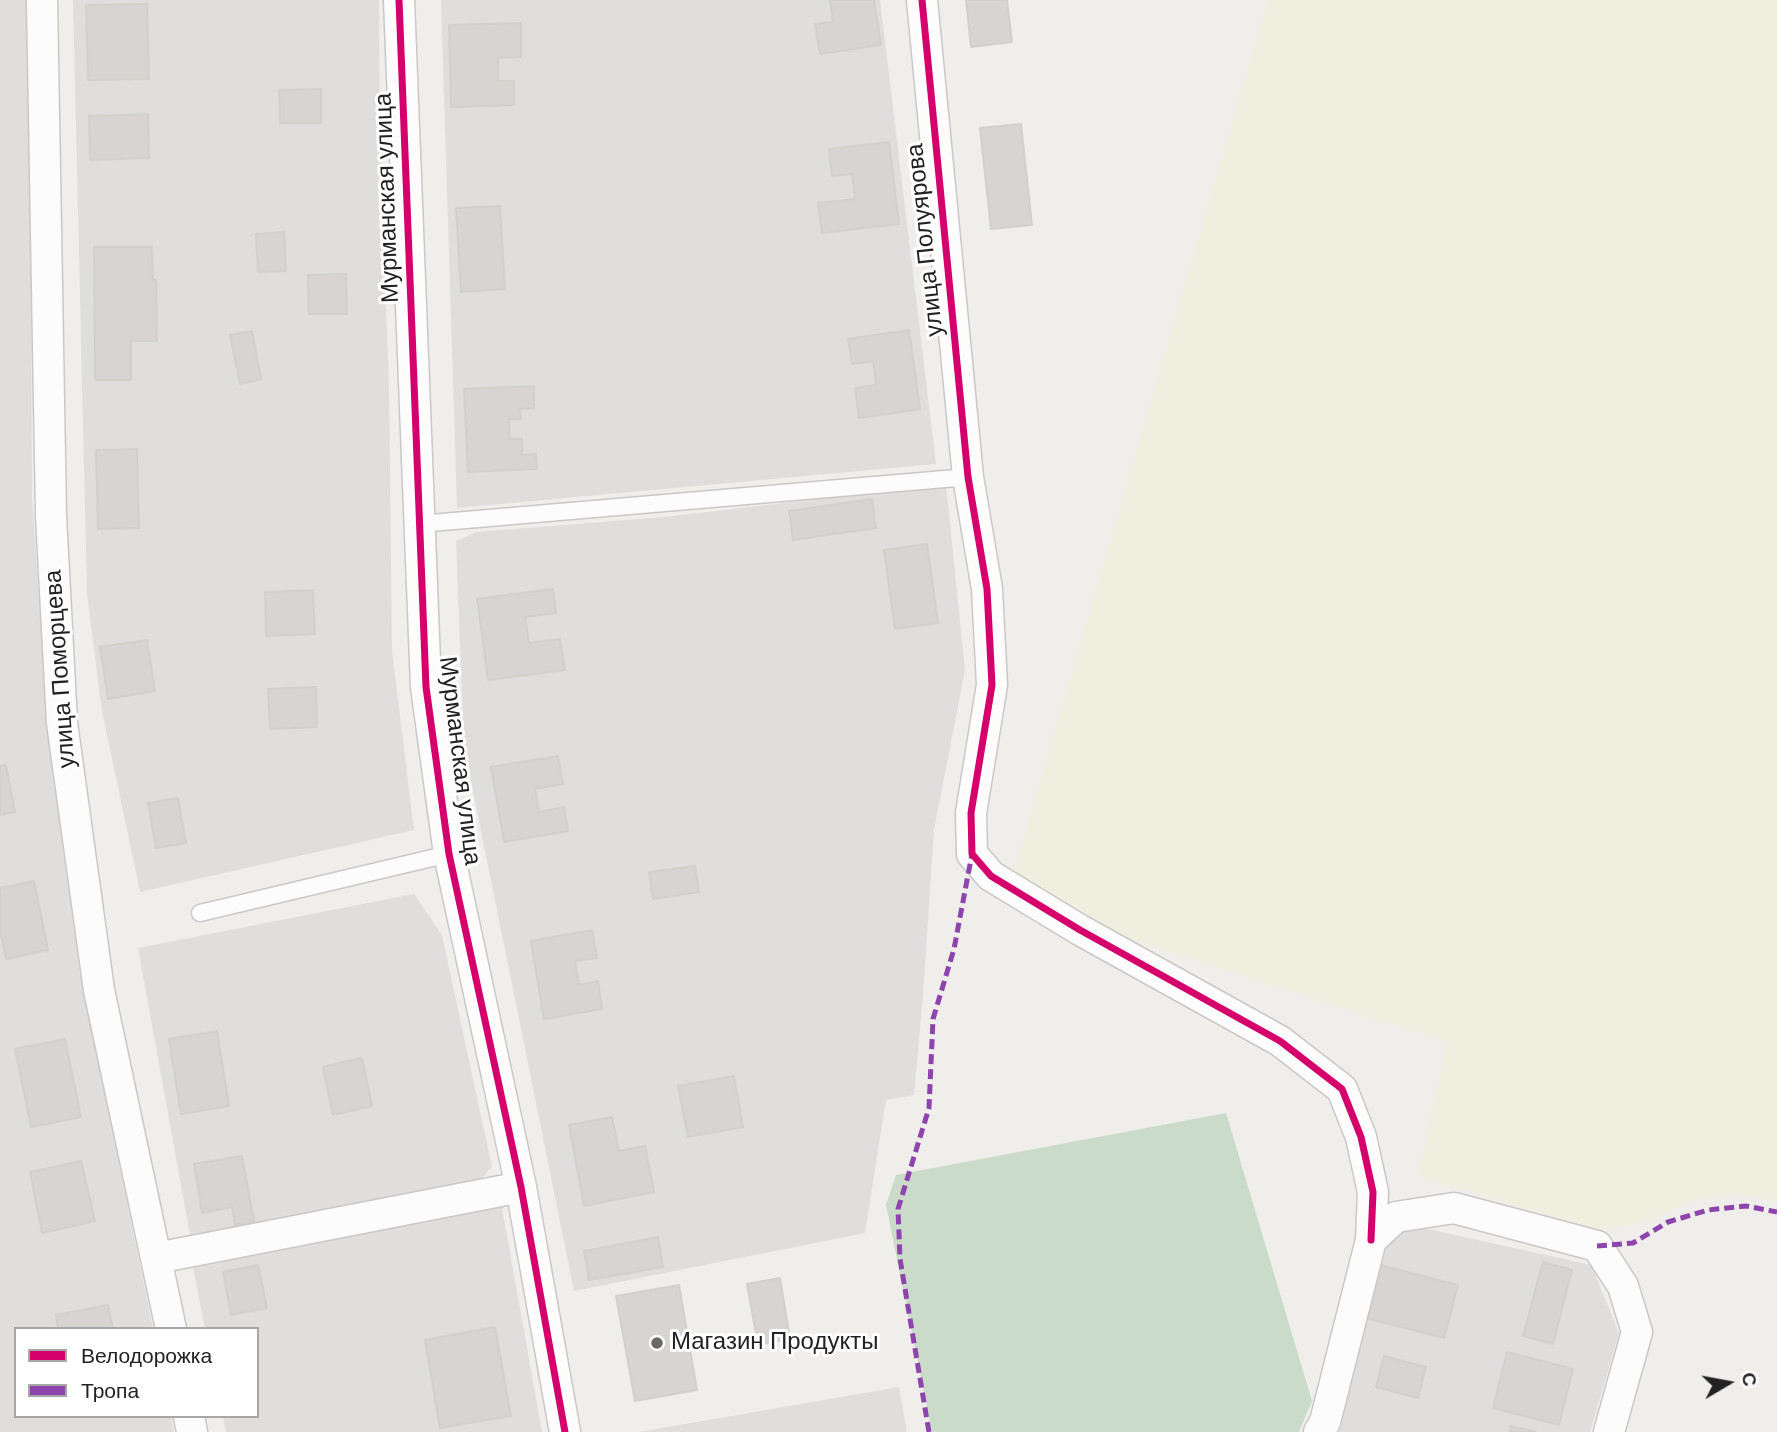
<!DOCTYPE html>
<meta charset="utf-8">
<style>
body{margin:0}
#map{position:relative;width:1777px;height:1432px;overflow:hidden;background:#f0eeeb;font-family:"DM Sans",sans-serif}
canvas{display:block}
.legend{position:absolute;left:14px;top:1327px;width:245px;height:91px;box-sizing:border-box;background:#fff;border:2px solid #a7a7a7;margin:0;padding:9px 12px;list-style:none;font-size:21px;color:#222}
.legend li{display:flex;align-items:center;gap:14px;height:35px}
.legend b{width:35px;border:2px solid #a7a7a7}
.north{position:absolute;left:1693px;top:1348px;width:70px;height:70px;-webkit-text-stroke:5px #fff;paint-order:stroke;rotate:80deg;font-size:19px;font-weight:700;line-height:28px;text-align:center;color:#222}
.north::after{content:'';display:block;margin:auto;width:24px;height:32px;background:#222;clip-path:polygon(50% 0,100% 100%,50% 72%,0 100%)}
</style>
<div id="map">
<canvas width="1777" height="1432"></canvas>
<ul class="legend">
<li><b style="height:9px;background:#d6006c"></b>Велодорожка</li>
<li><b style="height:9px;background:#8e44ad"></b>Тропа</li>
</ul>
<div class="north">С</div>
</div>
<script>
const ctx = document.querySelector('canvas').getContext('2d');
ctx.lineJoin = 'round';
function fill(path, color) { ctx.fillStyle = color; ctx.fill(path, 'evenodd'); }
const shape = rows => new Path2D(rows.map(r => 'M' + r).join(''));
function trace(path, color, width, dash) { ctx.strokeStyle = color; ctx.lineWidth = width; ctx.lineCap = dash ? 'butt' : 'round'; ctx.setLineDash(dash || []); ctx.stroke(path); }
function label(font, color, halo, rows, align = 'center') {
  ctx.font = font + ' "DM Sans",sans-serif'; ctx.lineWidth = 6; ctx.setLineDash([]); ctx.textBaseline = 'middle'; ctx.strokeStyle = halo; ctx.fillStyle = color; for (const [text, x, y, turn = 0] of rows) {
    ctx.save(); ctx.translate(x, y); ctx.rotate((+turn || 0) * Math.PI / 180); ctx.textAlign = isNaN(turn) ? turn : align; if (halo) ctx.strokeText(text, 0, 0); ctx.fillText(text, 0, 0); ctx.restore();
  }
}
const residential = shape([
 [0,0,30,0,32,496,48,737,80,973,153,1329,16,1329,16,1416,171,1416,174,1432,0,1432],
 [73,0,379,0,380,140,389,387,392,651,414,830,140,892,102,711,87,594],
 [441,0,880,0,936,464,457,508],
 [946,484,965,670,934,830,923,995,914,1095,886,1100,865,1233,574,1291,464,747,456,541,476,532,664,517],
 [414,894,442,935,492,1167,480,1180,190,1235,138,948],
 [501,1202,542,1432,226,1432,223,1416,257,1416,257,1329,205,1329,193,1268],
 [1419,1227,1591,1265,1619,1333,1590,1432,1326,1432,1377,1242],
 [899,1387,907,1432,639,1432]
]);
const farmland = shape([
 [1268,0,1777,0,1777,1202,1740,1193,1689,1202,1644,1222,1598,1230,1418,1176,1447,1042,1006,899]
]);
const cemetery = shape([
 [1226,1113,1312,1401,1299,1432,932,1432,886,1205,896,1175]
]);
const building = shape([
 [830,0,874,0,881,45,820,54,815,24,833,22,830,0],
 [966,0,1007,0,1012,42,971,47,966,0],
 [147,4,149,79,88,80,86,5,147,4],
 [521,23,521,57,498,58,498,81,514,81,514,105,451,107,449,25,521,23],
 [321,89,321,123,280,123,279,90,321,89],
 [148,114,149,158,90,160,89,116,148,114],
 [1021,124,1032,225,991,229,980,128,1021,124],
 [889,142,899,224,822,233,818,203,855,199,852,174,832,176,829,149,889,142],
 [500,206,505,289,461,292,456,208,500,206],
 [284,232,286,271,258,272,256,234,284,232],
 [94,247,152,247,153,280,156,280,157,341,131,341,131,380,95,380,94,247],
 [346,274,347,314,309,314,308,275,346,274],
 [909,330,920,409,859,418,855,388,876,385,873,361,852,364,848,339,909,330],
 [252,331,261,379,240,384,230,335,252,331],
 [534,386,534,408,520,409,521,419,509,419,510,439,522,439,522,455,536,454,537,469,468,472,464,389,534,386],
 [137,449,139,528,98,529,96,450,137,449],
 [872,499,876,528,793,540,789,511,872,499],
 [927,544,938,623,895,629,884,550,927,544],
 [553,589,556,613,525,617,529,643,560,639,565,670,488,680,477,599,553,589],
 [313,590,315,634,266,636,265,592,313,590],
 [147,640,155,691,108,699,100,647,147,640],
 [316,687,317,727,270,729,268,689,316,687],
 [558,756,563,784,535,789,539,812,564,807,568,831,504,842,491,767,558,756],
 [6,765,15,812,0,815,0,766,6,765],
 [178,798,186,843,156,848,148,803,178,798],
 [695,866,699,892,653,899,649,872,695,866],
 [34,881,48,950,6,959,0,930,0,888,34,881],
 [592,930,597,958,575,961,579,985,598,981,602,1009,544,1019,531,941,592,930],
 [217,1031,229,1106,181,1114,169,1039,217,1031],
 [65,1039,81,1117,31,1127,15,1049,65,1039],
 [362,1058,372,1106,333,1115,323,1067,362,1058],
 [734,1076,743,1127,688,1137,678,1086,734,1076],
 [612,1117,619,1151,645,1146,654,1192,584,1206,569,1125,612,1117],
 [242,1156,254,1221,235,1225,232,1207,202,1213,194,1164,242,1156],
 [81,1161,95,1221,42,1233,30,1172,81,1161],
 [658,1237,663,1267,589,1280,584,1251,658,1237],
 [1543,1262,1572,1270,1553,1344,1523,1336,1543,1262],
 [1376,1264,1458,1285,1444,1338,1362,1317,1376,1264],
 [258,1265,267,1308,231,1315,223,1272,258,1265],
 [780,1278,790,1339,758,1345,747,1284,780,1278],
 [679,1285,697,1390,635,1401,616,1296,679,1285],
 [108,1305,113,1329,58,1329,56,1315,108,1305],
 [495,1327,511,1416,440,1428,425,1340,495,1327],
 [1507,1352,1573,1369,1559,1425,1493,1408,1507,1352],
 [1384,1356,1426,1367,1418,1398,1376,1387,1384,1356],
 [1511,1426,1536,1432,1510,1432,1511,1426]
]);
const service = shape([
 [419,524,968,477],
 [200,913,449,854]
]);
const minor = shape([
 [42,0,51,516,62,723,99,990,171,1329],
 [399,0,426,687,449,854,521,1187,565,1432],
 [922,0,968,477,987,589,992,685,971,813,972,854,991,876,1080,930,1280,1041,1342,1089,1361,1137,1373,1192,1371,1240],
 [157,1258,521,1187],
 [189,1416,192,1432],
 [1319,1432,1325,1422,1371,1240,1396,1217,1454,1208,1597,1246,1623,1286,1637,1332,1609,1432]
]);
const quiet = shape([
 [1597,1246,1633,1243,1668,1222,1708,1210,1746,1206,1777,1212],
 [929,1432,900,1259,898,1209,929,1108,933,1019,954,949,972,854]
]);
const cycleway = shape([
 [399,0,426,687,449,854,521,1187,565,1432],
 [922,0,968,477,987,589,992,685,971,813,972,854,991,876,1080,930,1280,1041,1342,1089,1361,1137,1373,1192,1371,1240]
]);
const markers = [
 [657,1343,7,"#6a6968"]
];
const streetNames = [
 ["Мурманская улица",388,198,-92],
 ["улица Полуярова",926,240,-96],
 ["улица Поморцева",61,669,-94],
 ["Мурманская улица",459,761,83]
];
const poiNames = [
 ["Магазин Продукты",671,1343]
];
fill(residential, '#dfdedc');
fill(farmland, '#efefdf');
fill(cemetery, '#cadbca');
fill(building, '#d7d4d2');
trace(building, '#d3d0cc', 2);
trace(service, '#c9c8c7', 19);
trace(minor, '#c9c8c7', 33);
trace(service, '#fdfcfc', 16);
trace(minor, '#fdfcfc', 30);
trace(quiet, '#8e44ad', 5, [10, 5]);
trace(cycleway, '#d6006c', 7);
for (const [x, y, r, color] of markers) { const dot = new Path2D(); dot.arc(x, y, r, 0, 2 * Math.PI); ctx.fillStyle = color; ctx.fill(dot); trace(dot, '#fff', 2.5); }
label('24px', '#222', '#fff', streetNames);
label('24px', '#222', '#fff', poiNames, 'left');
</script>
